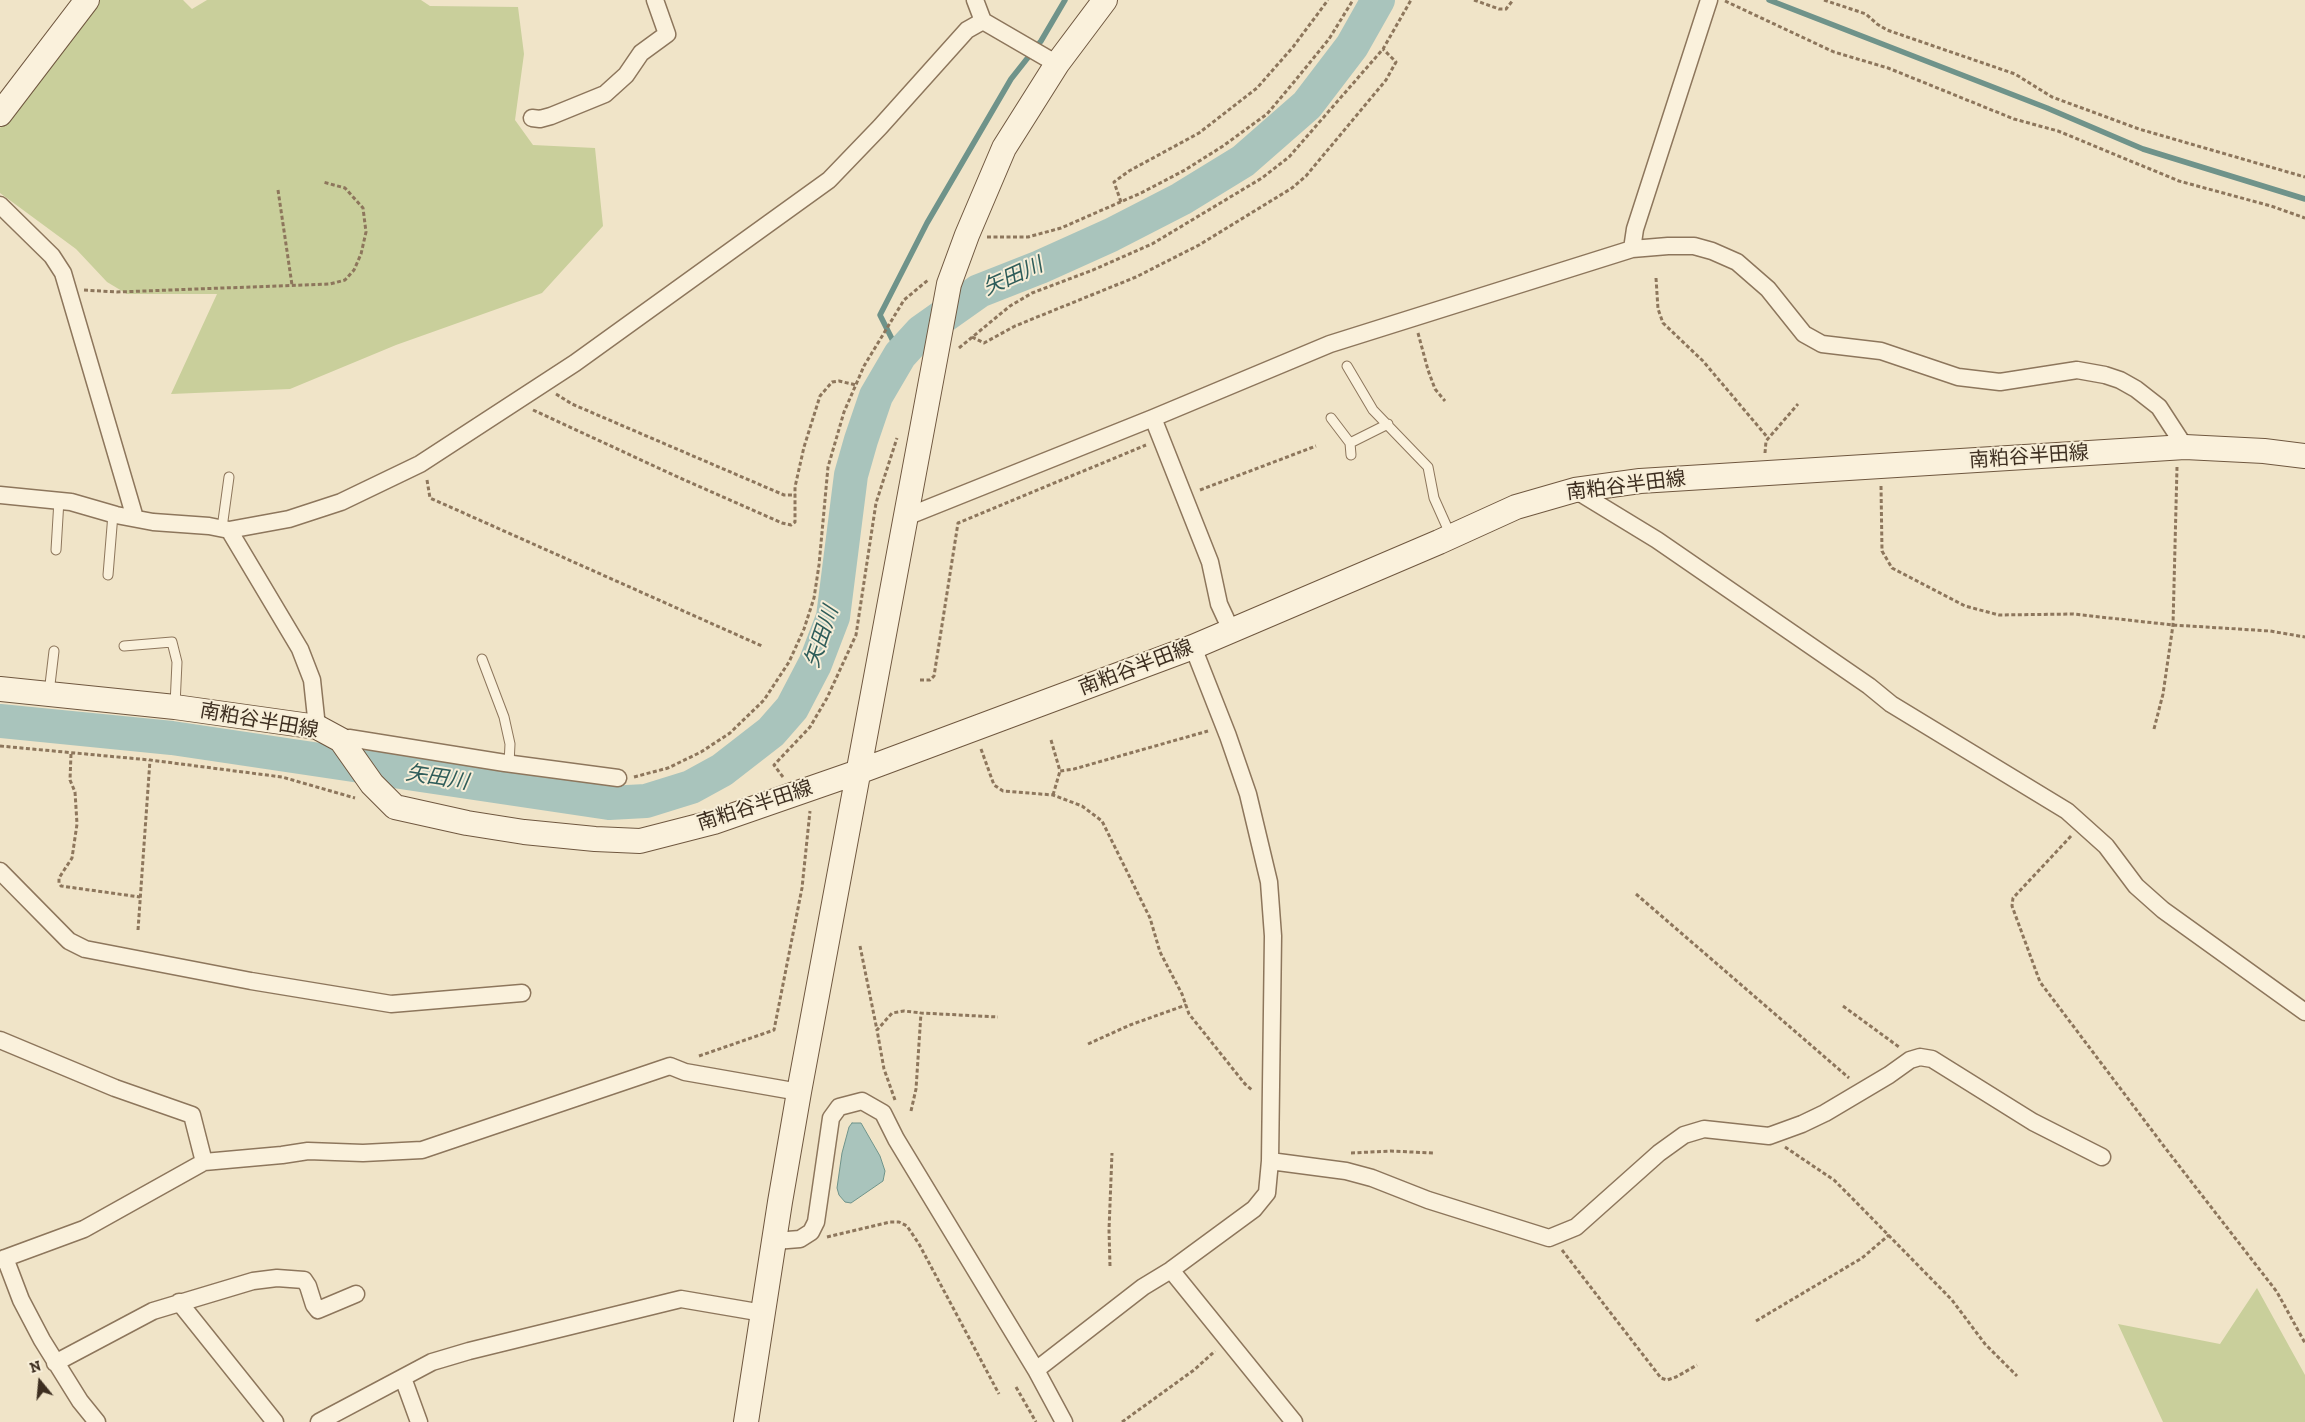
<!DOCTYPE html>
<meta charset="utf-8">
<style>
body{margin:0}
#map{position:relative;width:2305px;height:1422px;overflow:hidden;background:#f0e4c8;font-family:"Zilla Slab",serif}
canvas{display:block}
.north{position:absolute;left:15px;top:1357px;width:50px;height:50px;-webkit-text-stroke:4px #f7eed8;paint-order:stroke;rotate:343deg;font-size:14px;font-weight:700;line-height:20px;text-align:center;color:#3d2e20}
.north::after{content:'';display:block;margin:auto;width:18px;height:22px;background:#3d2e20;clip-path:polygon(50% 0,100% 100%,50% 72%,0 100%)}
</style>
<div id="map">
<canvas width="2305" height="1422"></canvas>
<div class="north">N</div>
</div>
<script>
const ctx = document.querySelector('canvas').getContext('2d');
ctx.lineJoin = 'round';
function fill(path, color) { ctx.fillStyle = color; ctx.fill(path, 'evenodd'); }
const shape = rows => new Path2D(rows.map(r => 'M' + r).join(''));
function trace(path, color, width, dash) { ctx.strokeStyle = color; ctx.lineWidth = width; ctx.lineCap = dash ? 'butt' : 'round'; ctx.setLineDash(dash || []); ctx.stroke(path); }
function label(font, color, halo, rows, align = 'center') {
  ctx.font = font + ' "Zilla Slab","Noto Sans JP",serif'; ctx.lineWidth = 4; ctx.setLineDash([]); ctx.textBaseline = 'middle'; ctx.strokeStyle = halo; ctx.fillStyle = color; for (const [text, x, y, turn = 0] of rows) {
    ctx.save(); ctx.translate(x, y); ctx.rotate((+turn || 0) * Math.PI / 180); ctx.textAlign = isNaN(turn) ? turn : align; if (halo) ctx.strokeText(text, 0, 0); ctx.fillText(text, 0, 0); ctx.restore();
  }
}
const green = shape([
 [100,0,183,0,192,9,207,0,421,0,430,6,518,7,524,54,515,120,533,145,595,148,603,226,542,293,396,345,290,389,171,394,217,294,127,294,107,282,76,249,0,193,0,128],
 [2257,1288,2305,1375,2305,1422,2163,1422,2118,1324,2220,1344]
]);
const water = shape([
 [852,1123,861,1123,880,1156,885,1171,883,1181,851,1203,845,1202,839,1195,837,1188,842,1153,849,1127,852,1123]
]);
const stream = shape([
 [1769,0,2047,108,2143,149,2305,199],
 [900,355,880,315,927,223,1011,79,1041,41,1065,0]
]);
const river = shape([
 [0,721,172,738,609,803,646,801,691,787,722,770,771,732,792,708,815,664,833,617,851,475,861,440,876,396,900,355,921,332,979,291,1040,267,1111,235,1181,199,1243,161,1307,105,1352,46,1378,0]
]);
const path = shape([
 [1474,0,1499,9,1506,9,1513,0],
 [1824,0,1866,14,1877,24,1887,30,2015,74,2052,97,2139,129,2305,177],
 [1725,1,1834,52,1888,68,2014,119,2058,131,2179,181,2271,206,2305,218],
 [278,190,292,285],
 [1121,202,1114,182,1129,171,1199,133,1257,88,1293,47,1328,0],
 [987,237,1028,237,1061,228,1141,193,1185,170,1223,146,1267,114,1294,82,1329,39,1353,0],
 [1656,278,1658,309,1663,323,1703,361,1768,438],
 [84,290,117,292,330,284,345,280,354,270,361,254,366,232,363,208,345,188,323,182],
 [1418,333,1428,370,1435,389,1445,401],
 [972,337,984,343,1015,326,1136,277,1199,245,1292,188,1306,176,1386,80,1396,62,1383,49],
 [959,348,1010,306,1032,293,1093,270,1152,244,1262,178,1289,157,1383,49,1411,0],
 [556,394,572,404,784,495,796,495],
 [533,410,680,478,782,523,791,525,795,522,795,487,804,447,820,396,832,382,839,381,856,385],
 [1765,453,1766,441,1798,404],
 [427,480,430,498,762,646],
 [1881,486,1882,551,1892,568,1965,606,1999,615,2073,614,2173,625,2270,631,2305,637],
 [1200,490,1316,446],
 [920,680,930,680,934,676,958,523,1146,445],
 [2154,729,2163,694,2173,625,2177,467],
 [1051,740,1060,771,1074,769,1208,731],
 [0,746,150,760,282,777,355,798],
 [981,749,994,785,1003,791,1053,795,1082,806,1102,821,1150,918,1160,952,1182,994,1189,1014,1245,1084,1253,1091],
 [71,754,70,780,75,792,77,824,72,858,59,878,59,883,61,886,140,897],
 [634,777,668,768,701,752,730,733,764,700,789,662,804,629,814,598,819,565,828,467,844,412,864,366,904,300,928,280],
 [783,777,774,765,810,727,827,698,856,635,876,503,897,438],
 [1053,795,1060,771],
 [2071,836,2013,898,2012,906,2040,982,2166,1149,2277,1292,2305,1343],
 [1636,894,1849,1078],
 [138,930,150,760],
 [860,946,877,1030],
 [1843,1006,1899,1047],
 [1088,1044,1130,1025,1186,1005],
 [699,1056,774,1030,802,888,810,811],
 [895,1100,884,1069,877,1030,892,1013,904,1011,921,1013],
 [911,1111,916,1089,921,1013,998,1017],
 [1785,1147,1834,1180,1852,1198,1952,1300,1985,1344,2017,1376],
 [1351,1153,1391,1151,1433,1153],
 [827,1237,890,1222,899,1222,907,1226,919,1244,999,1394],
 [1562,1250,1661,1378,1667,1380,1676,1377,1697,1365],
 [1110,1266,1109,1230,1112,1153],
 [1756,1321,1862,1258,1889,1235],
 [1016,1387,1036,1422],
 [1122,1422,1194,1370,1215,1351]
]);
const lane = shape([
 [1347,366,1373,410,1428,467,1434,498,1451,536],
 [1331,418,1350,443,1388,424],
 [1350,443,1351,455],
 [222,528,229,477],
 [56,550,59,500],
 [108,575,113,514],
 [124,646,172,642,177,662,175,705],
 [482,659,504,717,510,744,509,764],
 [49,693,54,651]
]);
const street = shape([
 [975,0,983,21,1057,64],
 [532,118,540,119,551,116,605,94,626,75,641,53,667,34,655,0],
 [0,205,52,256,63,273,135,518],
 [1632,249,1635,229,1709,0],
 [1153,418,1210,562,1219,604,1231,630],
 [1575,490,1657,540,1869,686,1891,704,2067,811,2106,846,2136,886,2163,910,2305,1012],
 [0,495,71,502,116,515,153,522,209,526,229,530,289,519,341,502,420,464,575,363,829,180,880,127,967,30,983,21],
 [906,517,1153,418,1330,344,1632,249,1668,246,1694,246,1712,251,1737,262,1768,289,1804,334,1822,344,1881,351,1958,377,2000,382,2077,370,2105,375,2120,380,2136,389,2159,407,2185,447],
 [229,530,300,649,312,680,317,727],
 [341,740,349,738,505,763,618,778],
 [0,871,69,941,85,949,251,981,391,1004,522,993],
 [0,1040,115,1088,192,1115,204,1162],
 [1270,1161,1346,1171,1372,1178,1428,1200,1549,1238,1576,1227,1659,1153,1684,1135,1704,1129,1769,1136,1802,1124,1825,1113,1889,1075,1910,1060,1920,1057,1932,1059,2033,1122,2102,1157],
 [775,1241,800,1239,811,1232,816,1222,831,1118,839,1107,862,1101,883,1113,896,1139,1036,1370,1064,1422],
 [5,1258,21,1300,42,1340,80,1401,97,1422],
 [0,1260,84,1229,204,1162,282,1155,308,1151,363,1153,422,1150,670,1066,685,1072,799,1092],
 [1171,1270,1294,1422],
 [179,1302,275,1422],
 [55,1363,153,1311,253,1281,277,1278,304,1280,308,1286,314,1305,318,1310,356,1294],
 [1036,1370,1143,1287,1171,1270,1254,1209,1267,1193,1270,1161,1273,936,1269,882,1248,794,1228,736,1193,647],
 [403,1378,419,1422],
 [319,1422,432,1362,469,1351,681,1299,763,1313]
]);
const secondary = shape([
 [0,114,87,0],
 [0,689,175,707,317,727,341,740,372,784,395,807,467,823,524,832,595,839,640,841,714,822,858,772,1193,647,1439,542,1516,507,1575,490,1640,481,2185,447,2264,451,2305,456],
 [746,1422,780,1202,799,1092,949,284,967,235,1004,148,1057,64,1105,0]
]);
const streetNames = [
 ["南粕谷半田線",2029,457,-4],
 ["南粕谷半田線",1626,486,-7],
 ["南粕谷半田線",1136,668,-21],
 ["南粕谷半田線",259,721,10],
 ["南粕谷半田線",755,806,-18]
];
const waterNames = [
 ["矢田川",1013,277,-24],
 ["矢田川",822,637,-71],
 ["矢田川",437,778,9]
];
fill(green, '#c9cf9b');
fill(water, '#a9c4bc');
trace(water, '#6f938a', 1);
trace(stream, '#6f938a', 5.5);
trace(river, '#a9c4bc', 34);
trace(lane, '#8d765c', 11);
trace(street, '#8d765c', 19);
trace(secondary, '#6f573f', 26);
trace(path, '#8d765c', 3, [4, 2.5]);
trace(lane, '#faf1dc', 9);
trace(street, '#faf1dc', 16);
trace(secondary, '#faf1dc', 24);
label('20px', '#3d2e20', '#f7eed8', streetNames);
label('italic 21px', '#2f5d5a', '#f7eed8', waterNames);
</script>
